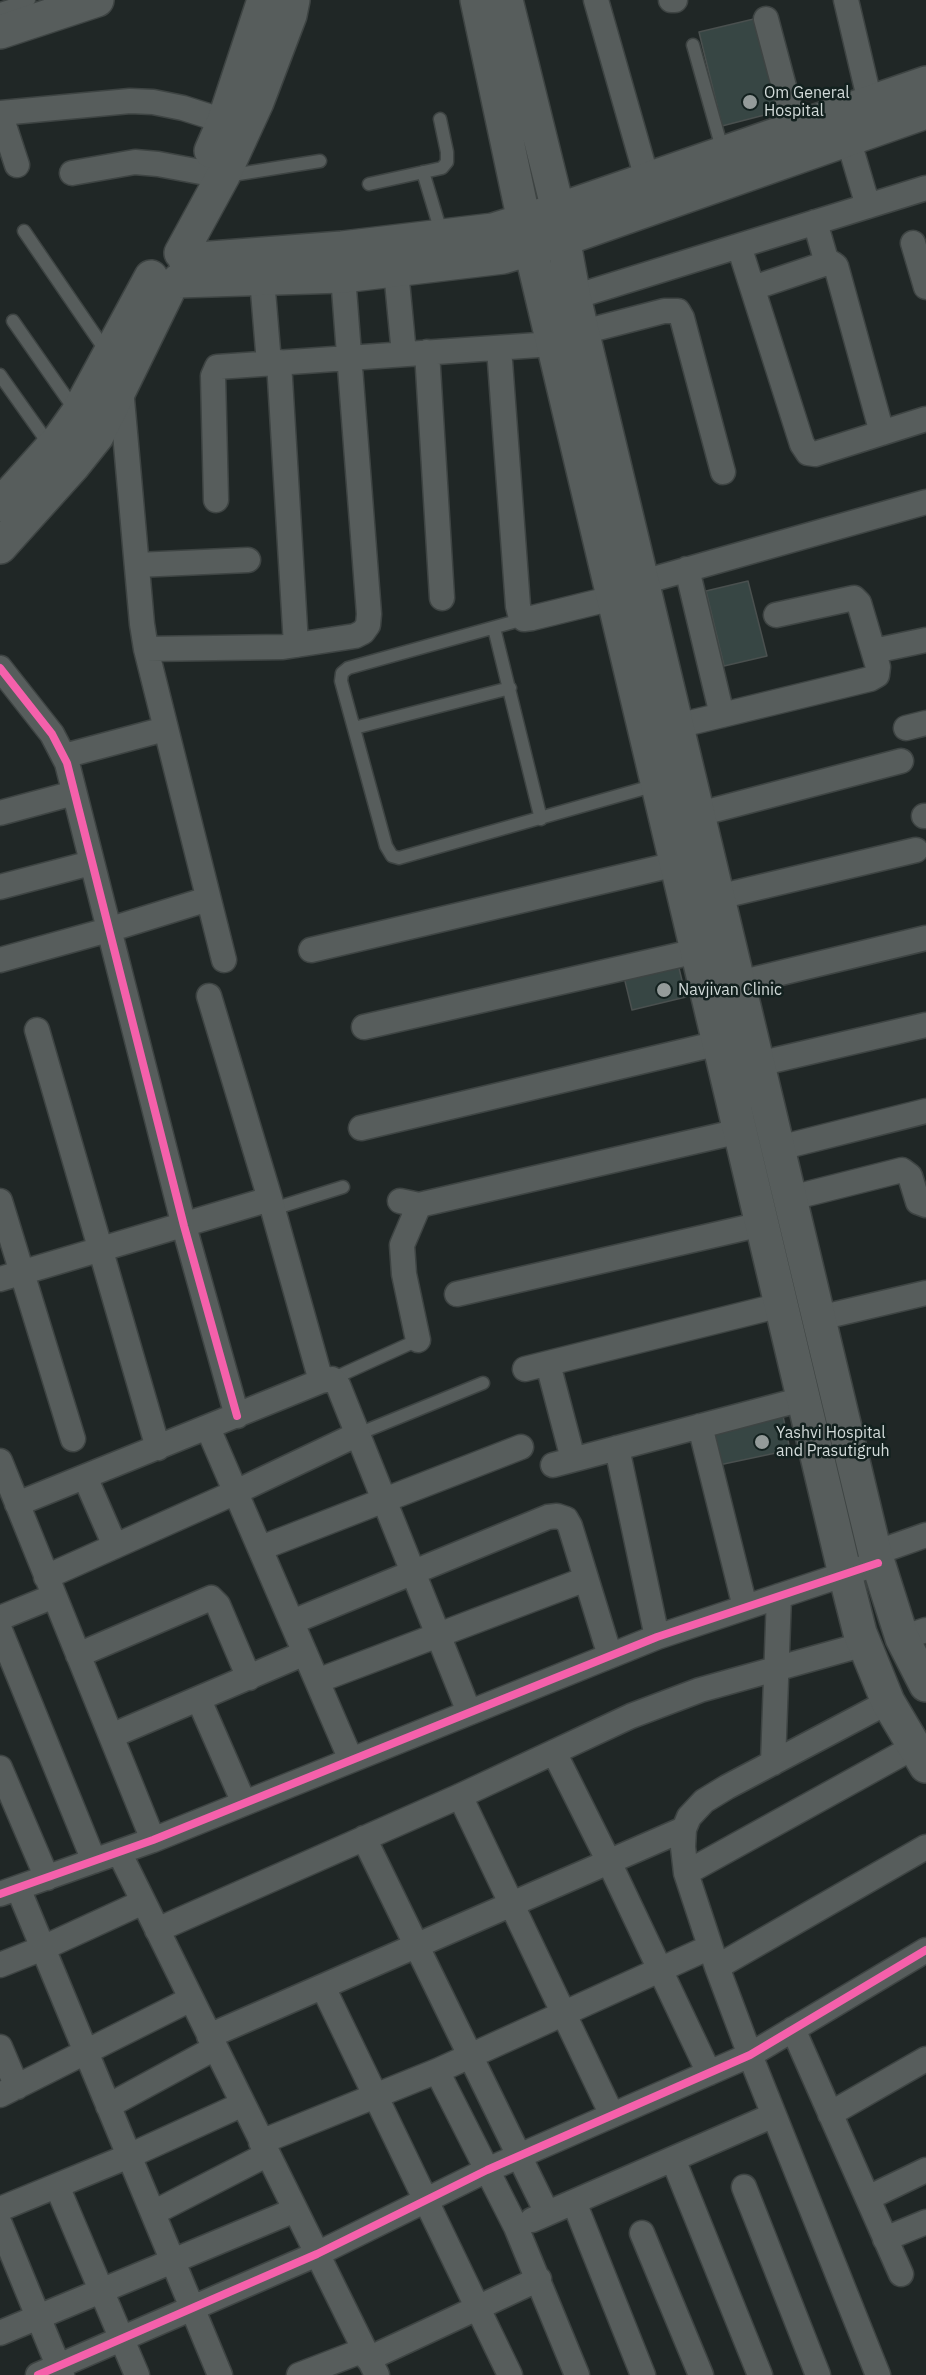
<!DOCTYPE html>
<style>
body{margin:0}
canvas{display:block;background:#202726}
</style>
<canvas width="926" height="2375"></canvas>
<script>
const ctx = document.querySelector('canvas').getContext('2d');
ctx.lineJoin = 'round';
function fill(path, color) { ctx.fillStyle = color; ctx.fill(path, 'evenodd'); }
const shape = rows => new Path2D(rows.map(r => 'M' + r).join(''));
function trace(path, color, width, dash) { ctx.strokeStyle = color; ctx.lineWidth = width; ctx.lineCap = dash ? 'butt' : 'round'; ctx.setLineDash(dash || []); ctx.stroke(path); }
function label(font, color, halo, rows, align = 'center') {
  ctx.font = font + ' "IBM Plex Sans",sans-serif'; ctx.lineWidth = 5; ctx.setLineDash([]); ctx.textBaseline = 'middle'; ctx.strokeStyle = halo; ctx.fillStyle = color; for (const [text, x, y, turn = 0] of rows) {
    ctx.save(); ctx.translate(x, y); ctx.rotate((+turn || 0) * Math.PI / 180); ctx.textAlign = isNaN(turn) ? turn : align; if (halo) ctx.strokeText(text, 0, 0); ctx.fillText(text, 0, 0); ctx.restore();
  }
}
const building = shape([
 [758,18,780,111,722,126,699,32,758,18],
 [748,581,767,656,724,666,706,591,748,581],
 [678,964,686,997,632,1010,624,977,678,964],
 [783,1416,790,1450,719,1465,712,1431,783,1416]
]);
const lane = shape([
 [0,9,29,0],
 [693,45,723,152],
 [423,172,442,235],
 [226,176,320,161],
 [369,184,442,168,447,162,447,152,440,119],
 [24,231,108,354],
 [13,321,75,410],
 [0,375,51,447],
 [524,619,348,668,342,673,341,681,386,846,392,856,399,858,656,785],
 [494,628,541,819],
 [354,728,510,688],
 [273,1209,343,1187],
 [332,1379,418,1340],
 [358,1434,483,1383]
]);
const street = shape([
 [596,0,647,179],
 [671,0,675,0],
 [846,0,870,102],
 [766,19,795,128],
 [0,113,17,165],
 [1,113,130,101,153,102,183,108,224,121],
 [844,125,868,206],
 [72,173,135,162,158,164,201,172],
 [815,222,827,263],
 [913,243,926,287],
 [739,246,802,444,808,453,815,454,926,419],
 [396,271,404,354],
 [262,279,269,363],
 [753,288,827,263,832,263,836,266,882,433],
 [574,297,926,188],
 [583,332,664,311,678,311,682,318,723,472],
 [499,348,518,606,520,614,524,619,532,618,613,598],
 [427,352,442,598],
 [279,362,296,645],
 [121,388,142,624,146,649,224,960],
 [216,500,213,376,217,367,553,344],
 [137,565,248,560],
 [687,569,722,715],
 [643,582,926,502],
 [146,649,283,647,355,636,363,632,368,625,369,614,343,276],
 [874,651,926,640],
 [0,668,52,734,67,763,184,1226,237,1416],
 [677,726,870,679,877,675,878,667,859,603,854,598,776,615],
 [906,728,926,723],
 [64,756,165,729],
 [0,813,74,793],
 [699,814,901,761],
 [924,816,926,816],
 [0,887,91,863],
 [718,897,916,850],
 [311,950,676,864],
 [0,960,108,930,208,899],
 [739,983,926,938],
 [209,996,270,1199,321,1381],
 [364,1027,697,951],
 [37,1030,158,1448],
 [758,1064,926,1025],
 [361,1128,719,1043],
 [779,1148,926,1111],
 [791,1198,902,1170,910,1176,918,1202,926,1205],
 [0,1201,73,1439],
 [400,1201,419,1205,740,1131],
 [0,1279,270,1199],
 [457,1294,762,1224],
 [819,1318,926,1293],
 [418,1340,404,1274,402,1245,419,1205],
 [548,1364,573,1459],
 [525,1369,781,1305],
 [700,1426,745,1607],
 [208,1428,351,1760],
 [617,1448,657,1637],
 [0,1461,153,1840],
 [553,1465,803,1399],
 [85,1477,115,1546],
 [17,1504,321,1381,332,1379,338,1385,469,1712],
 [261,1548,521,1447],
 [875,1553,926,1535],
 [46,1577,236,1492,358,1434],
 [0,1618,54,1596],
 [292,1622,548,1517,557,1516,566,1519,570,1526,610,1656],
 [0,1630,94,1861],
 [902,1638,926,1630],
 [78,1655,211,1598,218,1605,249,1678],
 [317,1681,586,1579],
 [199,1700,244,1803],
 [111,1736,305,1653],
 [554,1752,609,1862,709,2073],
 [773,1763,779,1596],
 [0,1768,47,1878],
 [460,1796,612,2115],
 [364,1838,547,2213],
 [119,1852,377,2375],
 [686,1873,914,1747],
 [18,1888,220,2375],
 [0,1894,153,1840,657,1637,878,1563],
 [157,1930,460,1796,631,1716,700,1690,865,1644],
 [0,1965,43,1948,143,1902],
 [717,1967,926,1847],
 [323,1987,510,2375],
 [793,2029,901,2274],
 [209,2036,684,1829],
 [0,2047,17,2087],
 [437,2071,516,2227,577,2375],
 [0,2095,191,1999],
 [108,2106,215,2048],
 [830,2114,926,2059],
 [261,2142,437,2071,710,1947],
 [673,2159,760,2375],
 [57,2186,137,2375],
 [744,2187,818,2375],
 [868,2198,926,2170],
 [574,2202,643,2375],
 [0,2209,129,2156,243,2104],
 [153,2213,268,2154],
 [532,2220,774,2115],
 [0,2224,62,2375],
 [642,2233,701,2375],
 [885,2239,926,2222],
 [0,2333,295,2210],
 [368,2359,539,2279],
 [38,2375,317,2254,487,2170,750,2055,926,1950],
 [299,2375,364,2350],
 [878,2375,750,2055,717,1967,686,1873,683,1847,684,1829,689,1817,704,1801,727,1787,888,1702]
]);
const secondary = shape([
 [477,0,524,221,845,1574,860,1633,888,1702,926,1766],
 [506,0,558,210,574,297,875,1553,902,1638,926,1685],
 [0,32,97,0],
 [211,151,224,121,264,0],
 [181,253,223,176,257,102,290,15,293,0],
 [185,260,342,248,493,230,558,210,926,83],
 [178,281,343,276,503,257,564,239,926,112],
 [0,505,60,438,77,414,151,277],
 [0,547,73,466,97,436,171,285]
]);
const cycleway = shape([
 [0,668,52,734,67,763,184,1226,237,1416],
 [0,1894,153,1840,657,1637,878,1563],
 [38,2375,317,2254,487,2170,750,2055,926,1950]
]);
const markers = [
 [750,102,8,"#949b9a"],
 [664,990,8,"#949b9a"],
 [762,1442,8,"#949b9a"]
];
const poiNames = [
 ["Om General",764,93],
 ["Hospital",764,111],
 ["Navjivan Clinic",678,990],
 ["Yashvi Hospital",776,1433],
 ["and Prasutigruh",776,1451]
];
fill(building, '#374644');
trace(building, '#4a504f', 1.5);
trace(lane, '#3e4443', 15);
trace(street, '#3e4443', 27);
trace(secondary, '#3e4443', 36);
trace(lane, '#575d5c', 12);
trace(street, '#575d5c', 24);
trace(secondary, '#575d5c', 33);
trace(cycleway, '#f560ab', 8);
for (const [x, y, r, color] of markers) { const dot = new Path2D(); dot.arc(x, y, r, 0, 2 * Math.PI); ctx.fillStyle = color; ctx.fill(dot); trace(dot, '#13211f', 2); }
label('16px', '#d2dad9', '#13211f', poiNames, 'left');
</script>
